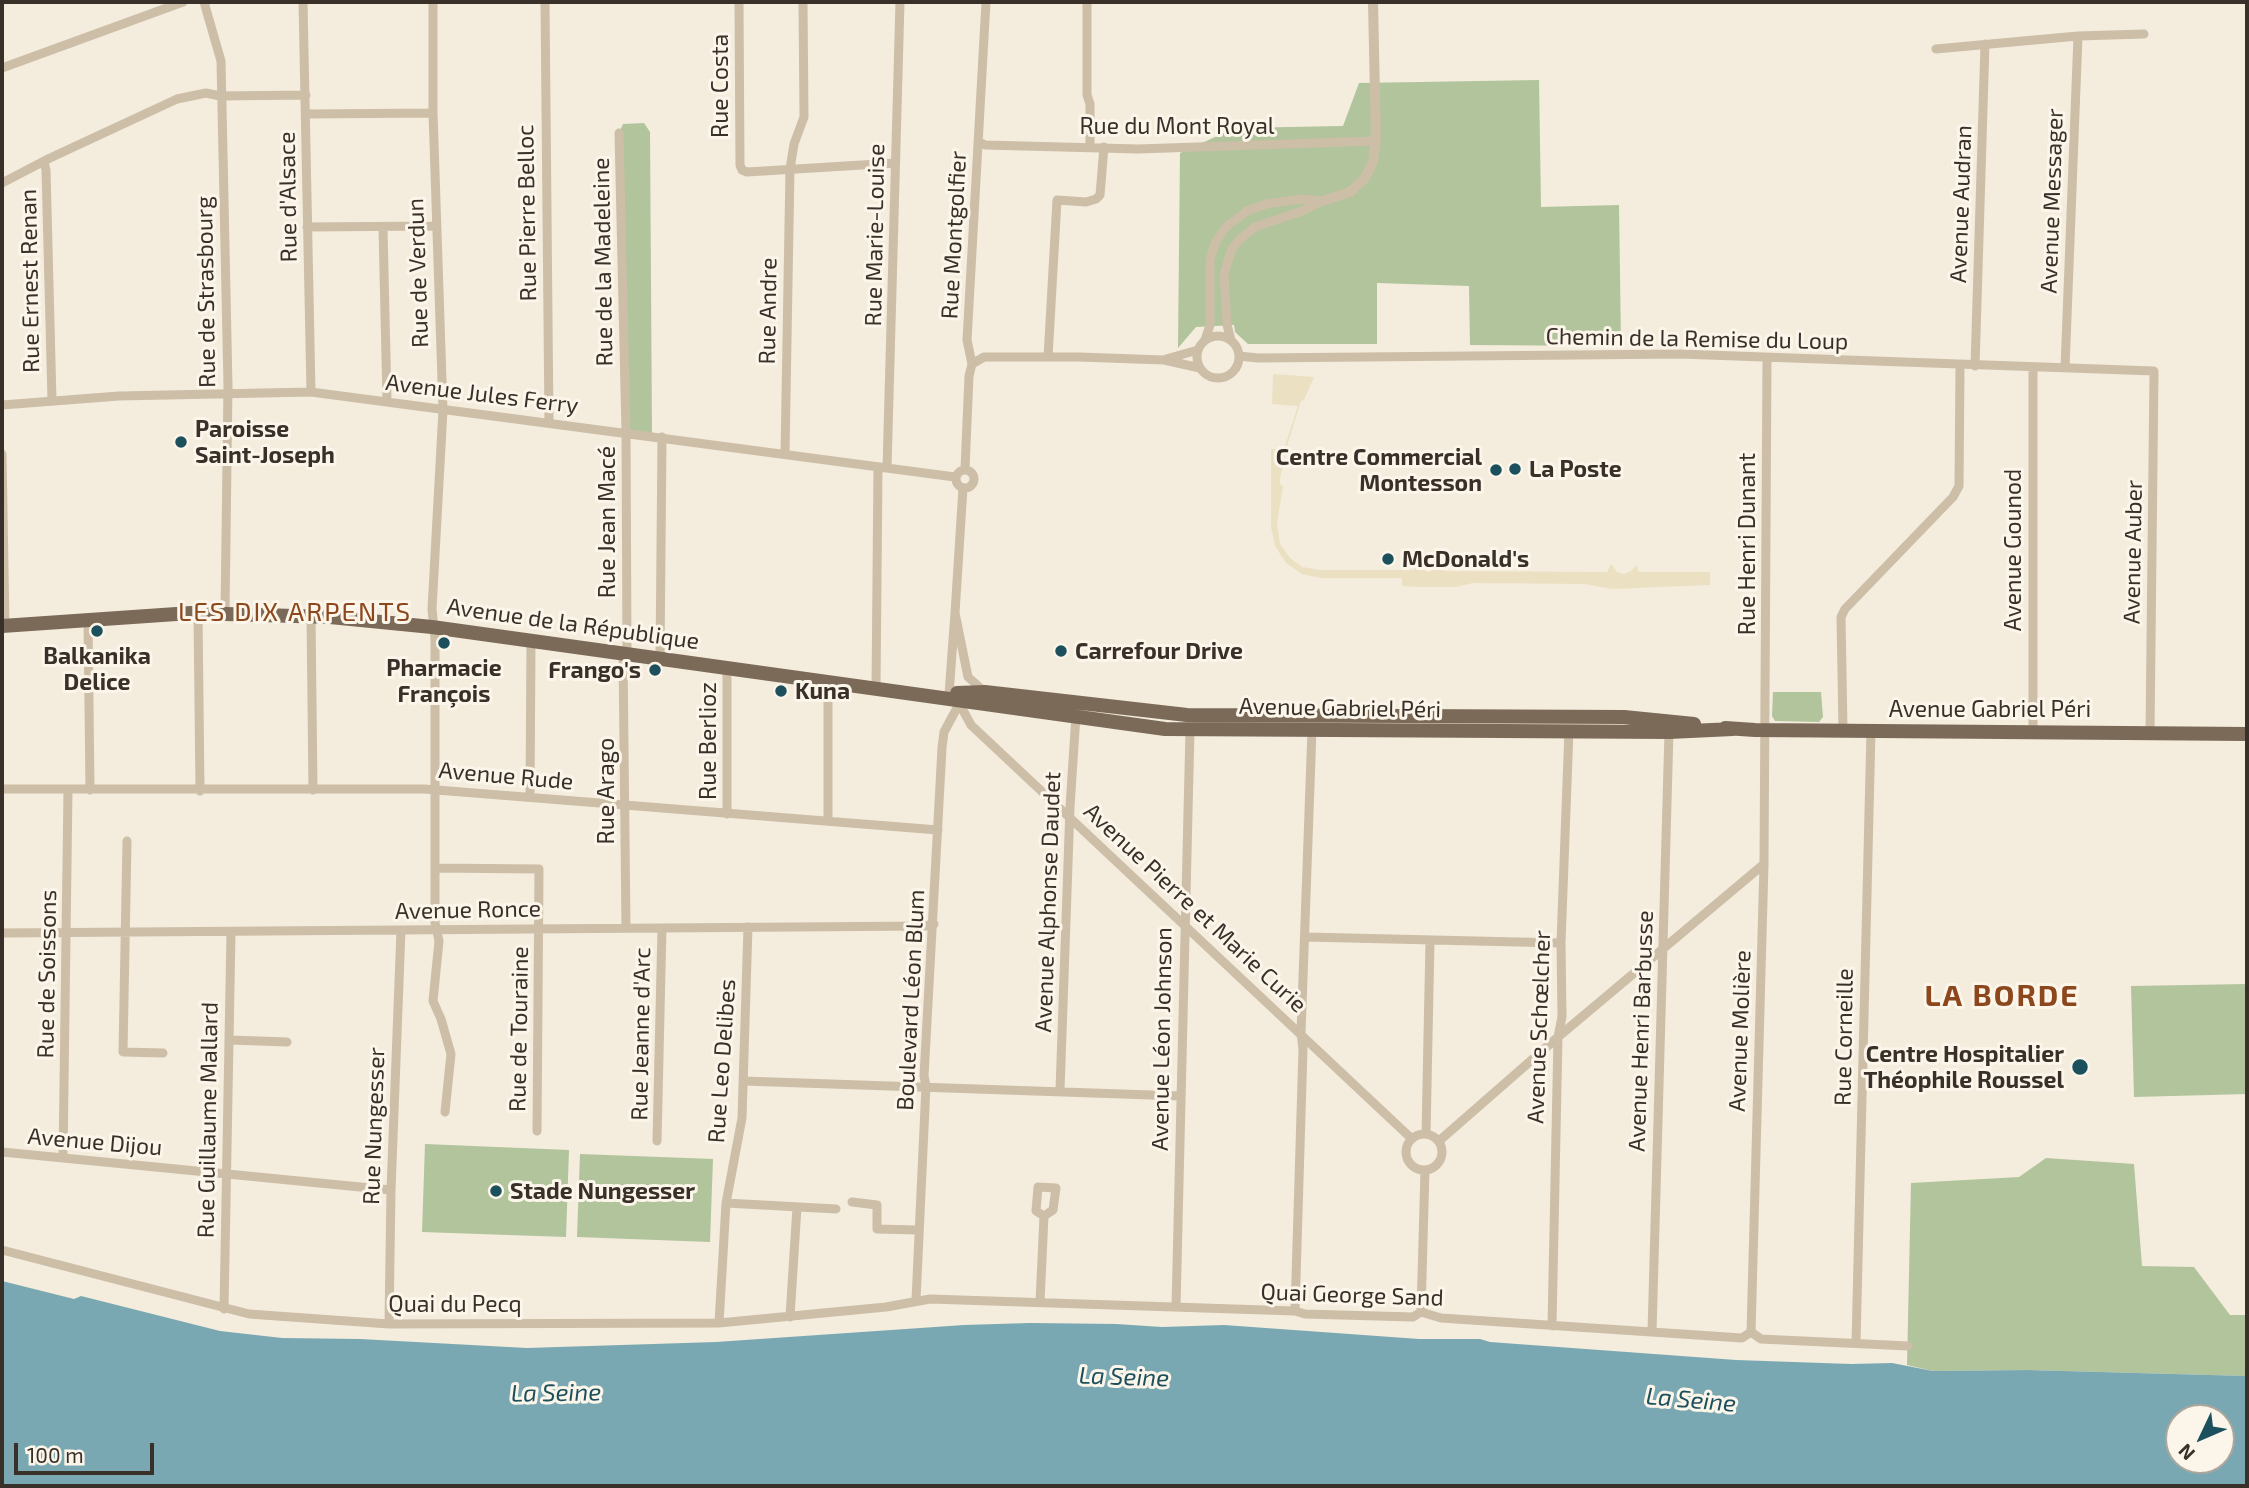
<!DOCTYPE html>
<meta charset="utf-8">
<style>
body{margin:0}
#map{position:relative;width:2249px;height:1488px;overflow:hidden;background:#f4ecdd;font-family:"Exo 2",sans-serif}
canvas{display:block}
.frame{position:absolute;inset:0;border:4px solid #393029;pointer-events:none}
.north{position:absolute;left:2165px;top:1404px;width:70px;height:70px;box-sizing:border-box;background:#fbf5ea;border:2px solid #ada69d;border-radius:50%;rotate:226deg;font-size:19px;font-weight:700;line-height:28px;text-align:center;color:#393029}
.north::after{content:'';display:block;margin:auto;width:24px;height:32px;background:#1c505d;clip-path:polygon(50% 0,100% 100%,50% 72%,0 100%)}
.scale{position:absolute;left:14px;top:1443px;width:140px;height:32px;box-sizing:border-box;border:4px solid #393029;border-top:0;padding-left:9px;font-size:21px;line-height:24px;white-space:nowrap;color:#393029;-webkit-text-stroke:5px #fbf5ea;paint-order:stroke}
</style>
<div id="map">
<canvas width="2249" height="1488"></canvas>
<div class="frame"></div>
<div class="north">N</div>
<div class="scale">100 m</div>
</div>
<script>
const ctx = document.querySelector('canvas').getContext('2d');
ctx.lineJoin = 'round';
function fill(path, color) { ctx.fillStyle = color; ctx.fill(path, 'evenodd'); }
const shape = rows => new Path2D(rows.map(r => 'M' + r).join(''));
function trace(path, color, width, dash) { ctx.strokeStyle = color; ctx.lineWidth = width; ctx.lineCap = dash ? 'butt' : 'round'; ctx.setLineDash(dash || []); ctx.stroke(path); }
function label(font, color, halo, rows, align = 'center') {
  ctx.font = font + ' "Exo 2",sans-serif'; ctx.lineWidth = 6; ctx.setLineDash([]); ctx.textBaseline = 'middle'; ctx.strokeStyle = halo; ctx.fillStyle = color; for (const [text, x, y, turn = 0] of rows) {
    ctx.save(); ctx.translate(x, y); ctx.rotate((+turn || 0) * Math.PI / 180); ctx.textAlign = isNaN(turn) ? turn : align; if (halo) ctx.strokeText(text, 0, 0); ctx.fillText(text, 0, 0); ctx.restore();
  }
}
const green = shape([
 [1539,80,1541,207,1619,205,1621,346,1470,345,1469,286,1377,283,1377,344,1248,344,1235,332,1234,325,1196,327,1178,348,1180,153,1235,128,1343,126,1359,83],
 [644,123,650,132,652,436,626,432,619,133,623,124],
 [1773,692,1821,692,1823,717,1819,722,1775,721,1772,716],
 [2247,984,2247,1094,2134,1097,2131,986],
 [425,1144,569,1150,566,1237,422,1232],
 [580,1154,713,1159,710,1242,577,1237],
 [2046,1158,2134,1164,2142,1266,2194,1267,2230,1315,2247,1315,2247,1376,2027,1370,1933,1371,1907,1365,1911,1183,2019,1177]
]);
const plaza = shape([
 [1273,374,1314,377,1304,400,1301,401,1287,446,1280,479,1280,484,1283,486,1277,523,1280,544,1290,558,1302,567,1320,570,1414,570,1417,565,1427,572,1437,569,1440,563,1444,571,1607,572,1611,564,1617,572,1624,574,1631,571,1636,565,1639,572,1710,572,1710,585,1612,589,1585,584,1473,583,1456,587,1416,587,1402,586,1402,578,1321,578,1302,574,1286,563,1275,546,1271,527,1271,449,1284,449,1298,406,1272,404]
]);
const water = shape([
 [2,1281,74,1299,81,1296,220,1331,282,1338,360,1339,527,1348,716,1342,964,1325,1030,1323,1116,1324,1162,1327,1224,1325,1419,1339,1480,1339,1490,1342,1736,1360,1851,1364,1892,1363,1933,1371,2027,1370,2247,1376,2247,1486,2,1486],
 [2179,1418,2221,1418,2221,1460,2179,1460]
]);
const minor = shape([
 [204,2,221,61,228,386,225,613],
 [303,2,311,392],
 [433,2,433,113,443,410,432,609,435,639,435,923,439,941,433,1001,441,1019,451,1054,445,1112],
 [545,2,549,423],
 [739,2,740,165,742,170,747,172,895,163],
 [1087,2,1087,95,1090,104,1090,146],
 [1936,49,2078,36,2144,34],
 [2,68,183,2],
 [307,114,433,113],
 [619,133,626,432,627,654],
 [979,142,985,145,1138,149,1376,141],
 [44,162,46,170,52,400],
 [2,183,50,158,177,99,206,93,220,96,306,95],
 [307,227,435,226],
 [383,228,387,401],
 '1197 357a21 21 0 1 1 42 0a21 21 0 1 1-42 0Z',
 [1205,340,1210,325,1210,260,1216,241,1226,227,1247,211,1266,204,1301,199,1322,201],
 [1231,340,1227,325,1224,274,1232,249,1239,240,1255,227,1302,211,1322,201],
 [1239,356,1258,358,1680,354,2154,371,2150,733],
 [1048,357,1057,200,1086,202,1096,199,1100,195,1104,147],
 [1166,359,1198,350],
 [972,364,984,357,1079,357,1164,360,1200,368],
 [1975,366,1985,44],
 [2033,367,2033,732],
 [2065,368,2078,36],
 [2,405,119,396,311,392,955,477],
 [2,454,5,625],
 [785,454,790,169,794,144,804,117,803,2],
 [887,468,900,2],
 [965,469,969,376,972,364,967,340,986,2],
 '956 479a9 9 0 1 1 18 0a9 9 0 1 1-18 0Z',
 [198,613,200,791],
 [955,613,963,488],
 [311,615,313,790],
 [88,618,90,790],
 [623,654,626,928],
 [660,659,662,437],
 [828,682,828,821],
 [876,689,878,467],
 [985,692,968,677,955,613,949,694,958,701,971,725,1412,1139],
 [1843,730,1841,617,1845,609,1953,497,1959,486,1960,365],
 [2,789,424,789,938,830],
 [530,797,531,641],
 [727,814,727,668],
 [127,841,123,1052,163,1053],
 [435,868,539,869,537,1131],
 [2,933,925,926,934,924],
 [1306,937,1561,943],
 [230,1040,287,1042],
 [744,1081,1180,1096],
 [1060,1090,1070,807,1076,715],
 '1406 1152a18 18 0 1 1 36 0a18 18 0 1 1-36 0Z',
 [1426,1134,1430,941],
 [657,1141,662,928],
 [1439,1141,1558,1037,1764,864],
 [2,1152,391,1190],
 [63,1158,68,790],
 [1038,1187,1056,1188,1053,1210,1044,1216,1036,1211,1038,1187],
 [852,1202,877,1205,877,1229,918,1230],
 [726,1203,836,1209],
 [2,1250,249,1314,389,1324,719,1323,886,1307,930,1299,1295,1311,1305,1314,1413,1317,1421,1312,1441,1318,1742,1338,1751,1332],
 [916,1300,926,1086,924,1076,942,748,944,732,958,706],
 [1040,1302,1044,1216],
 [1176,1307,1190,730],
 [224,1309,231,933],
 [1295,1311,1303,1049,1301,1033,1312,730],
 [1421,1312,1425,1170],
 [790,1317,797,1207],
 [719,1323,726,1203,742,1118,748,927],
 [389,1324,391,1190,401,930],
 [1552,1326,1558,1037,1562,1017,1561,943,1569,730],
 [1652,1332,1669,732],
 [1751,1332,1764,864,1767,358],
 [1751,1332,1761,1339,1908,1346],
 [1856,1343,1871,731]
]);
const tertiary = shape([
 [1322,201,1350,192,1365,178,1373,162,1376,141,1373,2]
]);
const primary = shape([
 [2,626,191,613,330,617,432,627,1165,729,1669,732,1733,729],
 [957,693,985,692,1187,715,1624,717,1694,724],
 [1725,728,1755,730,2247,734]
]);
const markers = [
 [181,442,7,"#1c505d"],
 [1515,469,7,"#1c505d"],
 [1496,470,7,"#1c505d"],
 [1388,559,7,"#1c505d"],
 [97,631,7,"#1c505d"],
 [444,643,7,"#1c505d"],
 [1061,651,7,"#1c505d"],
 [655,670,7,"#1c505d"],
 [781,691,7,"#1c505d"],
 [2080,1067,9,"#1c505d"],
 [496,1191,7,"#1c505d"]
];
const streetNames = [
 ["Rue Costa",720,86,-90],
 ["Rue du Mont Royal",1177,126],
 ["Rue d'Alsace",288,197,-91],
 ["Avenue Messager",2052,201,-88],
 ["Avenue Audran",1961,204,-88],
 ["Rue Pierre Belloc",527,213,-91],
 ["Rue Marie-Louise",875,235,-89],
 ["Rue Montgolfier",954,235,-87],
 ["Rue de la Madeleine",603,262,-91],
 ["Rue de Verdun",418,273,-92],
 ["Rue Ernest Renan",30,281,-91],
 ["Rue de Strasbourg",206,292,-91],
 ["Rue Andre",768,311,-89],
 ["Chemin de la Remise du Loup",1697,339,1],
 ["Avenue Jules Ferry",482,394,7],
 ["Rue Jean Macé",607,522,-90],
 ["Rue Henri Dunant",1747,544,-90],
 ["Avenue Gounod",2013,550,-90],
 ["Avenue Auber",2133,552,-89],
 ["Avenue de la République",573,624,8],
 ["Avenue Gabriel Péri",1340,708,1],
 ["Avenue Gabriel Péri",1990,709],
 ["Rue Berlioz",708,741,-90],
 ["Avenue Rude",506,776,5],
 ["Rue Arago",606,791,-90],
 ["Avenue Alphonse Daudet",1048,902,-88],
 ["Avenue Pierre et Marie Curie",1195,908,43],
 ["Avenue Ronce",468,910,-1],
 ["Rue de Soissons",47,974,-89],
 ["Boulevard Léon Blum",911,1000,-87],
 ["Avenue Schœlcher",1539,1027,-88],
 ["Rue de Touraine",519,1029,-89],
 ["Avenue Henri Barbusse",1641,1031,-88],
 ["Avenue Molière",1740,1031,-88],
 ["Rue Jeanne d'Arc",641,1034,-89],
 ["Rue Corneille",1844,1037,-89],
 ["Avenue Léon Johnson",1162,1039,-89],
 ["Rue Leo Delibes",722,1061,-86],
 ["Rue Guillaume Mallard",208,1120,-89],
 ["Rue Nungesser",374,1126,-88],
 ["Avenue Dijou",95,1142,5],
 ["Quai George Sand",1352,1295,2],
 ["Quai du Pecq",455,1304]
];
const poiNames = [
 ["Paroisse",195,429],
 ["Saint-Joseph",195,455],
 ["Centre Commercial",1482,457,"right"],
 ["Montesson",1482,483,"right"],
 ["La Poste",1529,469],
 ["McDonald's",1402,559],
 ["Carrefour Drive",1075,651],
 ["Balkanika",97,656,"center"],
 ["Delice",97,682,"center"],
 ["Pharmacie",444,668,"center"],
 ["François",444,694,"center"],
 ["Frango's",641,670,"right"],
 ["Kuna",795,691],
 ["Centre Hospitalier",2064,1054,"right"],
 ["Théophile Roussel",2064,1080,"right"],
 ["Stade Nungesser",510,1191]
];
const waterNames = [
 ["La Seine",1124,1377,2],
 ["La Seine",556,1393,-1],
 ["La Seine",1691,1400,5]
];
const quarterNames = [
 ["LES DIX ARPENTS",295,612]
];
const districtNames = [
 ["LA BORDE",2002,996]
];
fill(green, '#b1c49c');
fill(plaza, '#ece0c3');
fill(water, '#7aa8b2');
trace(minor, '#cdbea8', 9);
trace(tertiary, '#cdbea8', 10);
trace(primary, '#7c6a59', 14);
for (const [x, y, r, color] of markers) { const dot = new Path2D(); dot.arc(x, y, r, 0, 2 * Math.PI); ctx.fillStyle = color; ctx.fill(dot); trace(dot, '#fbf5ea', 2.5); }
label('23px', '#393029', '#fbf5ea', streetNames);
label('bold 23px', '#393029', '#fbf5ea', poiNames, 'left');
label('italic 24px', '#1c505d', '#fbf5ea', waterNames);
ctx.letterSpacing = '2px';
label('26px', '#8d471d', '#fbf5ea', quarterNames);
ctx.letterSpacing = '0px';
ctx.letterSpacing = '2px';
label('bold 30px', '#8d471d', '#fbf5ea', districtNames);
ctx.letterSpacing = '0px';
</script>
